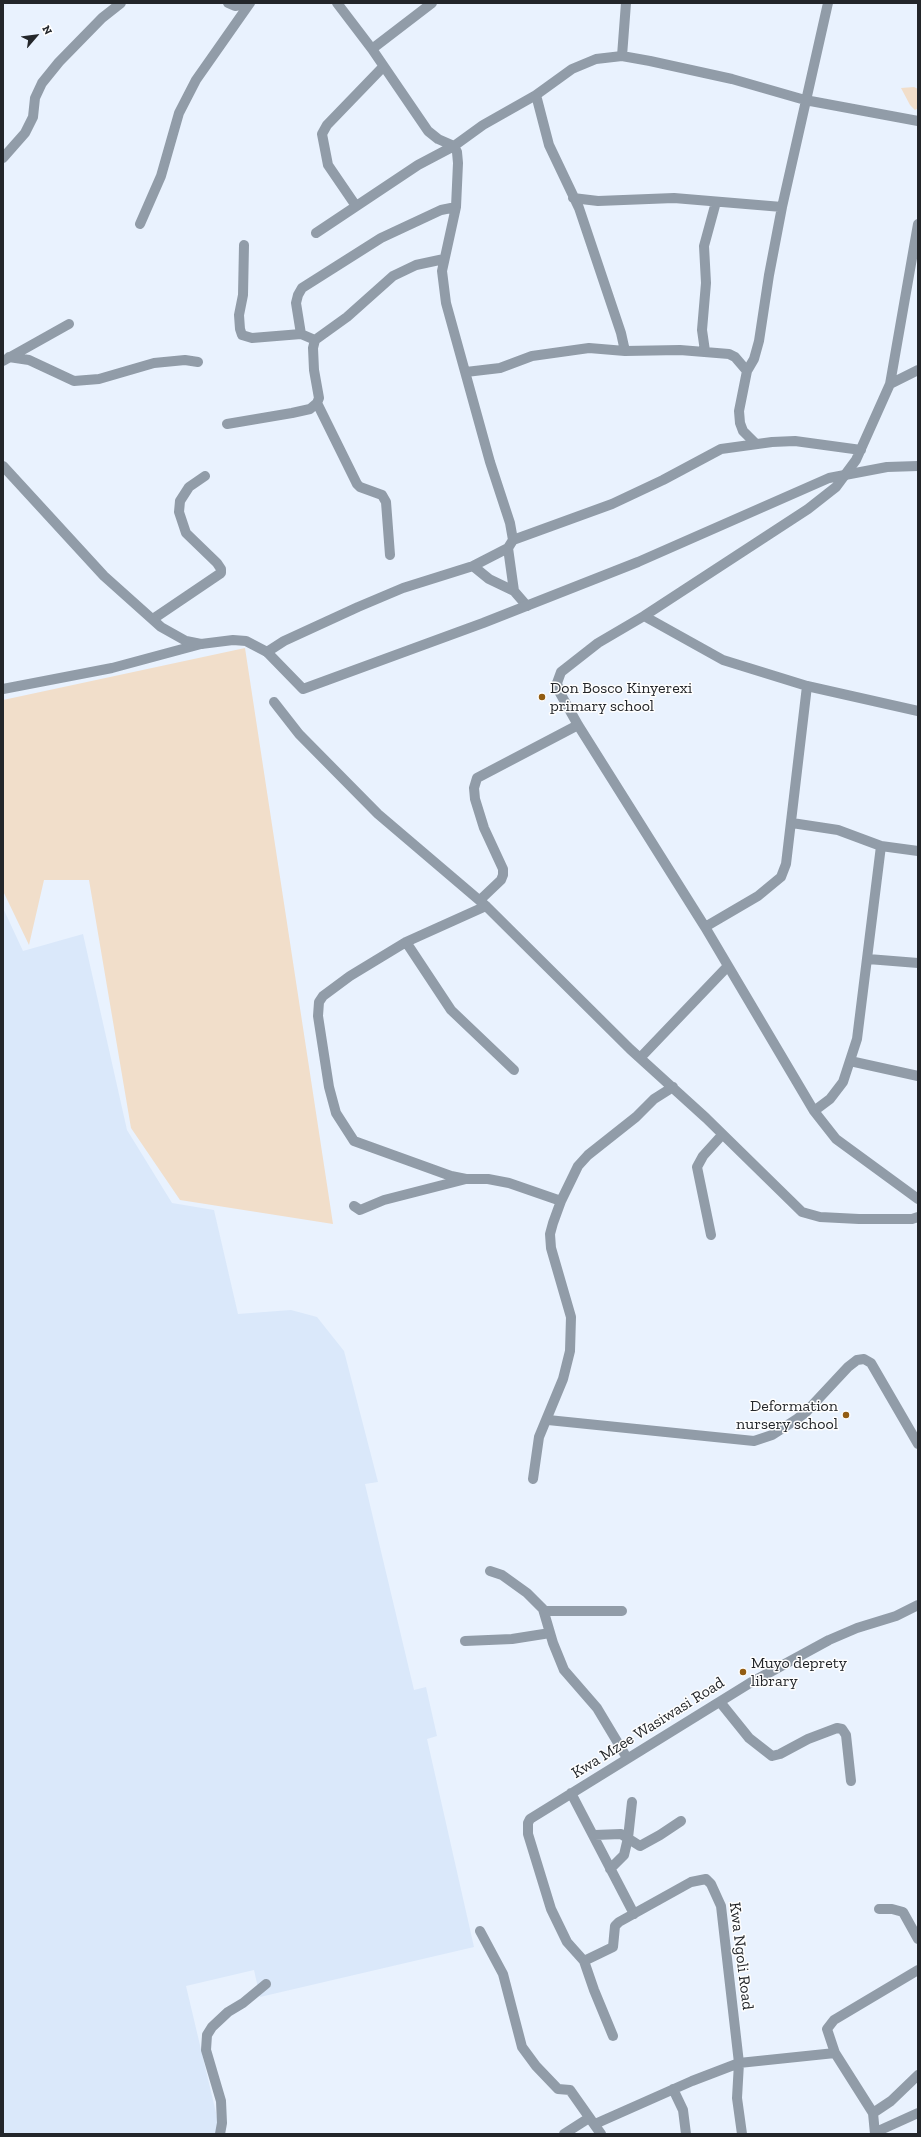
<!DOCTYPE html>
<style>
body{margin:0}
#map{position:relative;width:921px;height:2137px;overflow:hidden;background:#e9f2fe;font-family:"Zilla Slab",serif}
canvas{display:block}
.frame{position:absolute;inset:0;border:4px solid #23262a;pointer-events:none}
.north{position:absolute;left:16px;top:16px;width:40px;height:40px;-webkit-text-stroke:3px #fefefe;paint-order:stroke;rotate:62deg;font-size:11px;font-weight:700;line-height:16px;text-align:center;color:#23262a}
.north::after{content:'';display:block;margin:auto;width:14px;height:18px;background:#23262a;clip-path:polygon(50% 0,100% 100%,50% 72%,0 100%)}
</style>
<div id="map">
<canvas width="921" height="2137"></canvas>
<div class="frame"></div>
<div class="north">N</div>
</div>
<script>
const ctx = document.querySelector('canvas').getContext('2d');
ctx.lineJoin = 'round';
function fill(path, color) { ctx.fillStyle = color; ctx.fill(path, 'evenodd'); }
const shape = rows => new Path2D(rows.map(r => 'M' + r).join(''));
function trace(path, color, width, dash) { ctx.strokeStyle = color; ctx.lineWidth = width; ctx.lineCap = dash ? 'butt' : 'round'; ctx.setLineDash(dash || []); ctx.stroke(path); }
function label(font, color, halo, rows, align = 'center') {
  ctx.font = font + ' "Zilla Slab",serif'; ctx.lineWidth = 3; ctx.setLineDash([]); ctx.textBaseline = 'middle'; ctx.strokeStyle = halo; ctx.fillStyle = color; for (const [text, x, y, turn = 0] of rows) {
    ctx.save(); ctx.translate(x, y); ctx.rotate((+turn || 0) * Math.PI / 180); ctx.textAlign = isNaN(turn) ? turn : align; if (halo) ctx.strokeText(text, 0, 0); ctx.fillText(text, 0, 0); ctx.restore();
  }
}
const built = shape([
 [3,908,23,951,83,934,127,1130,172,1203,214,1210,238,1314,291,1310,317,1317,344,1351,378,1482,365,1484,414,1690,426,1687,437,1736,427,1739,474,1947,260,1997,254,1970,186,1986,221,2134,3,2134]
]);
const green = shape([
 [914,87,918,89,918,108,915,110,910,105,901,88],
 [245,648,333,1224,180,1200,131,1128,89,880,44,880,29,945,3,891,3,700]
]);
const minor = shape([
 [228,3,235,6,250,3],
 [372,49,432,3],
 [622,56,626,3],
 [536,95,549,145,579,208,621,333,625,351],
 [3,158,25,133,33,117,35,98,42,83,59,62,102,18,121,3],
 [573,198,598,201,674,198,782,207],
 [356,206,328,165,322,134,327,125,383,67],
 [140,224,161,176,179,113,196,80,250,3],
 [918,224,890,384,856,460,836,487,808,509,644,616,598,643,561,672,557,683,560,693,578,725,705,927,814,1111,836,1139,918,1199],
 [316,233,418,165,454,146,483,125,536,95,572,69,596,59,622,56,650,61,732,79,805,100,918,121],
 [244,245,243,295,239,315,240,329,242,335,252,338,301,334],
 [315,340,301,334,296,303,298,295,302,288,381,238,441,210,456,207],
 [705,351,702,330,706,283,704,246,716,202],
 [9,357,29,360,74,381,99,379,154,363,185,360,198,362],
 [3,361,69,324],
 [466,372,500,368,532,356,589,348,625,351,680,350,729,354,735,357,747,371],
 [890,384,918,370],
 [317,403,357,484,360,487,382,495,386,502,390,555],
 [227,424,292,413,310,409,317,403,319,398,314,370,313,348,315,340,347,317,393,276,416,265,444,259],
 [756,444,743,431,740,423,739,411,747,371,754,359,759,341,769,275,782,207,828,3],
 [513,540,612,504,663,480,721,449,772,442,795,441,861,450],
 [508,548,514,591,527,606],
 [473,566,489,579,514,591],
 [644,616,723,660,807,686,918,711],
 [153,619,221,573,221,569,217,563,186,533,179,512,180,501,189,487,205,476],
 [267,652,284,641,358,607,403,588,473,566,508,548,513,540,510,523,490,462,446,303,442,271,456,207,458,163,457,152,454,146,438,139,428,131,372,49,337,3],
 [3,689,112,668,201,644],
 [274,702,299,734,378,814,486,906,630,1049,706,1118,802,1212,820,1217,859,1219,912,1219,918,1217],
 [792,823,838,830,881,846,918,851],
 [480,900,501,880,503,875,503,869,484,828,475,799,474,788,477,778,578,725],
 [486,906,406,942,350,976,323,996,319,1002,318,1016,329,1087,336,1113,354,1141,451,1176,466,1179,488,1179,509,1183,561,1201],
 [705,927,758,896,781,877,786,864,807,686],
 [406,942,451,1010,514,1070],
 [868,959,918,963],
 [640,1058,728,966],
 [850,1061,918,1076],
 [814,1111,830,1099,843,1082,857,1039,881,846],
 [354,1206,360,1210,384,1200,466,1179],
 [711,1235,697,1167,703,1156,722,1135],
 [548,1420,754,1441,772,1435,797,1419,806,1412,848,1367,857,1360,864,1359,871,1363,918,1444],
 [533,1479,539,1437,563,1379,570,1351,571,1317,551,1248,550,1234,553,1223,561,1201,578,1166,588,1155,636,1117,654,1099,673,1087],
 [490,1571,502,1575,527,1593,543,1609,553,1643,564,1670,597,1708,627,1758],
 [545,1611,622,1611],
 [465,1641,512,1639,550,1633],
 [720,1702,749,1738,772,1756,780,1754,808,1739,837,1728,842,1729,846,1735,851,1781],
 [571,1793,634,1914],
 [595,1835,621,1834,640,1846,660,1835,681,1821],
 [610,1869,624,1855,628,1838,632,1802],
 [879,1909,892,1909,903,1912,918,1939],
 [480,1931,503,1974,522,2047,536,2066,558,2089,570,2090,601,2134],
 [584,1961,594,1990,613,2036],
 [673,2089,683,2110,686,2134],
 [873,2113,891,2101,918,2075],
 [595,2124,692,2081,739,2063,835,2053],
 [876,2132,918,2113],
 [220,2134,222,2123,221,2101,206,2050,207,2035,212,2027,228,2012,243,2003,266,1984],
 [564,2134,589,2118],
 [742,2134,737,2098,739,2063,721,1906,711,1884,706,1879,691,1882,619,1922,615,1926,613,1947,584,1961,567,1942,551,1909,528,1834,528,1823,530,1819,750,1683,829,1640,857,1628,896,1616,918,1605],
 [875,2134,873,2113,835,2053,827,2029,834,2020,918,1970]
]);
const tertiary = shape([
 [3,466,104,576,161,627,186,641,201,644,233,640,246,641,267,652,303,689,483,623,638,562,829,478,887,467,918,466]
]);
const markers = [
 [542,697,4,"#925c12"],
 [846,1415,4,"#925c12"],
 [743,1672,4,"#925c12"]
];
const poiNames = [
 ["Don Bosco Kinyerexi",550,688],
 ["primary school",550,706],
 ["Deformation",838,1406,"right"],
 ["nursery school",838,1424,"right"],
 ["Muyo deprety",751,1663],
 ["library",751,1681]
];
const streetNames = [
 ["Kwa Mzee Wasiwasi Road",648,1728,-32],
 ["Kwa Ngoli Road",741,1956,83]
];
fill(built, '#dae8fa');
fill(green, '#f1deca');
trace(minor, '#919ca8', 10);
trace(tertiary, '#919ca8', 10);
for (const [x, y, r, color] of markers) { const dot = new Path2D(); dot.arc(x, y, r, 0, 2 * Math.PI); ctx.fillStyle = color; ctx.fill(dot); trace(dot, '#fefefe', 1.5); }
label('16px', '#23262a', '#fefefe', poiNames, 'left');
label('16px', '#23262a', '#fefefe', streetNames);
</script>
